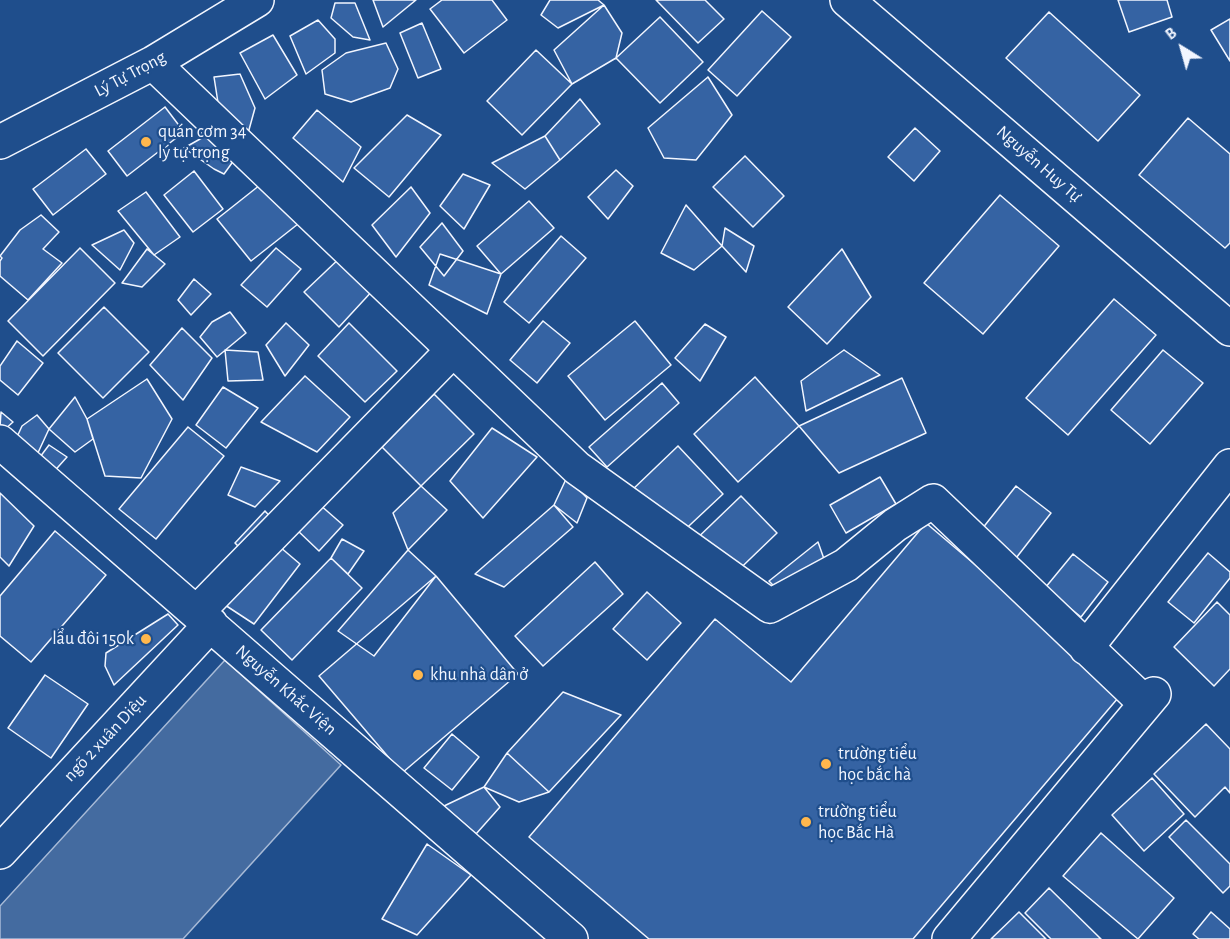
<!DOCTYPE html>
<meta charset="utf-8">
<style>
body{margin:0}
#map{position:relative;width:1230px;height:939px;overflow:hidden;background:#1f4e8c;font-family:"Alegreya Sans",sans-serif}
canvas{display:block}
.north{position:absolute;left:1152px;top:18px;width:60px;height:60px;-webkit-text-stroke:4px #1f4e8c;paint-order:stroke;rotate:323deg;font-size:16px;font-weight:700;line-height:24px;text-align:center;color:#f2f6ff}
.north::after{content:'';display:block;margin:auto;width:21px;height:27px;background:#f2f6ff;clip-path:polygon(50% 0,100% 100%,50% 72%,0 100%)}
</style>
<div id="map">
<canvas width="1230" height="939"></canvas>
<div class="north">B</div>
</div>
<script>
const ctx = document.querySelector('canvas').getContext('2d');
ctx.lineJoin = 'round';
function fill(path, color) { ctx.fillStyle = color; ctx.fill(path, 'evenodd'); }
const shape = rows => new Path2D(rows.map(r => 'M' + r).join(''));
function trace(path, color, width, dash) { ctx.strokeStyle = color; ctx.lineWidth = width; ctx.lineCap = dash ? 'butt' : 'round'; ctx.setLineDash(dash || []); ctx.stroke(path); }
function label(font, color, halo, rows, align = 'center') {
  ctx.font = font + ' "Alegreya Sans",sans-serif'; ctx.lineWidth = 4.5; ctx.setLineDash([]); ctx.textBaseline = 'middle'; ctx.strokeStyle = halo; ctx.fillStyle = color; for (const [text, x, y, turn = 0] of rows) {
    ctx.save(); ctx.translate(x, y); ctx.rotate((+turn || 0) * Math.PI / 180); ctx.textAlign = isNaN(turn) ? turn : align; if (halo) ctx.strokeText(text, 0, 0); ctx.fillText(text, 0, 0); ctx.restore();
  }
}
const water = shape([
 [225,660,341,765,183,939,0,939,0,906,225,660]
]);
const building = shape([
 [373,0,416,0,383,27,373,0],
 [442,0,492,0,507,20,464,53,430,9,442,0],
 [550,0,598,0,604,5,558,28,541,15,550,0],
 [656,0,705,0,724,19,698,43,656,0],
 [1118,0,1167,0,1172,17,1129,32,1118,0],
 [335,3,355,3,370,40,353,37,331,18,335,3],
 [604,5,622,33,616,58,572,84,554,50,604,5],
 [762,11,791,37,737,96,708,70,762,11],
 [1049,12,1140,95,1098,141,1006,58,1049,12],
 [660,17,703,62,660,103,616,58,660,17],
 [1230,19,1230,61,1211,30,1230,19],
 [318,20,335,39,335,53,306,74,290,36,318,20],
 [422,23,441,69,418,78,400,33,422,23],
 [273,35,297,75,265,99,240,53,273,35],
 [386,43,398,69,390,88,351,102,325,94,322,70,346,53,386,43],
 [536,50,572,84,522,135,487,101,536,50],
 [240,74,255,108,247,137,219,109,214,77,240,74],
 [708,77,732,115,696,160,664,158,648,128,708,77],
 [580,99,600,124,560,160,545,136,580,99],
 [165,107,184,132,127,176,108,151,165,107],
 [317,110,361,147,343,182,293,138,317,110],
 [407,115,441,135,389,197,354,168,407,115],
 [1188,118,1230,154,1230,243,1225,248,1139,175,1188,118],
 [915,128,940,151,914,181,888,157,915,128],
 [209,134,237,156,224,174,214,169,184,148,209,134],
 [545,136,560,160,525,189,492,163,545,136],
 [86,149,106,174,53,215,33,189,86,149],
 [745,156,784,196,753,227,713,187,745,156],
 [616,170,633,186,608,219,588,197,616,170],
 [194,171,223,209,193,232,164,195,194,171],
 [463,174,490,185,464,229,440,206,463,174],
 [265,181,298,224,251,261,217,219,265,181],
 [411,187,430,213,396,257,372,225,411,187],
 [146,192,180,237,154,255,118,211,146,192],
 [1000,195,1059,246,983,334,924,283,1000,195],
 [529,201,554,228,501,274,477,246,529,201],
 [686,205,722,246,694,270,661,253,686,205],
 [41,215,59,232,43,249,62,263,28,300,0,276,0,261,2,258,0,256,20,230,41,215],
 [442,223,463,251,444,276,420,247,442,223],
 [725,228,754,246,746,272,722,246,725,228],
 [124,230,134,243,120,270,92,245,124,230],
 [561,236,586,258,529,323,504,302,561,236],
 [80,248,115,283,43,356,8,321,80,248],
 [276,248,301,269,267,307,241,285,276,248],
 [147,249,165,264,142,287,122,283,147,249],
 [842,249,871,297,827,344,788,307,842,249],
 [344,254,375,288,339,327,304,292,344,254],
 [440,254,501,274,487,314,429,285,440,254],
 [194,279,211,294,191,315,178,300,194,279],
 [1114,299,1156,335,1068,435,1026,398,1114,299],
 [104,307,149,352,103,398,58,353,104,307],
 [230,312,246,333,217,357,200,337,212,322,230,312],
 [543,321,570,343,537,383,510,360,543,321],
 [635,321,671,365,605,420,568,376,635,321],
 [286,323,309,345,285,376,266,345,286,323],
 [349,323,397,371,365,402,318,356,349,323],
 [705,324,726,337,700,381,675,358,705,324],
 [182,328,212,358,183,400,150,365,182,328],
 [17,341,43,363,18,395,0,380,0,366,17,341],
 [225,350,258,352,263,380,228,381,225,350],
 [844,350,880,375,806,411,801,381,844,350],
 [1163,350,1203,383,1150,444,1111,410,1163,350],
 [305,376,350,417,317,452,261,422,305,376],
 [755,377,799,426,738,482,694,434,755,377],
 [902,378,926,433,839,473,799,426,902,378],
 [147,379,172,419,141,478,105,476,87,419,147,379],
 [662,383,679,403,607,467,589,447,662,383],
 [223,387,258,408,226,448,196,425,223,387],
 [434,394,474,434,421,486,382,447,434,394],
 [75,397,87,419,93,439,75,452,49,429,75,397],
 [1,412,13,422,3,431,0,427,1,412],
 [37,415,49,429,36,457,16,439,22,426,37,415],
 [188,427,224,456,156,539,119,509,188,427],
 [492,428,537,457,483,518,450,481,492,428],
 [49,445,67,457,50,476,37,461,49,445],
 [678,446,723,494,675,539,630,492,678,446],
 [241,467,280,481,255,507,228,495,241,467],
 [567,477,587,498,577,523,554,505,567,477],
 [880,477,896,504,846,533,830,505,880,477],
 [421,486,447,510,408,550,393,513,421,486],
 [1016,486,1051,513,1013,562,978,534,1016,486],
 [0,493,34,526,9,566,0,557,0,493],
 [741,496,777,533,724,584,688,547,741,496],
 [319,504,343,525,319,551,296,529,319,504],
 [554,505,573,527,504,587,475,574,554,505],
 [265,511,276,523,246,554,235,543,265,511],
 [926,523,1124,691,913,939,649,939,529,837,715,619,791,682,926,523],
 [55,531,106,575,31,662,0,636,0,596,55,531],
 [342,539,364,551,348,574,331,558,342,539],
 [818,542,829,573,793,606,769,581,818,542],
 [280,547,300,564,254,624,225,605,280,547],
 [408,550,436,576,374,656,338,631,408,550],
 [1208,553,1230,572,1230,578,1194,623,1168,602,1208,553],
 [1073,554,1108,582,1081,617,1045,588,1073,554],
 [331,558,362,588,292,660,261,630,331,558],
 [595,562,623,594,543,666,515,636,595,562],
 [436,576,518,674,402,773,319,676,436,576],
 [647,592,681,623,647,660,613,629,647,592],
 [1217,602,1230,615,1230,669,1214,686,1174,647,1217,602],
 [168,614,178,625,114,685,105,666,106,653,168,614],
 [45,675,88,704,51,758,8,728,45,675],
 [563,692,621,715,549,792,507,753,563,692],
 [1206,724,1230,749,1230,793,1225,787,1195,817,1154,774,1206,724],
 [452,734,479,757,452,790,424,768,452,734],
 [507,753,549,792,519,802,484,787,507,753],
 [1152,778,1184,814,1144,851,1112,815,1152,778],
 [484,787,500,807,476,834,444,806,484,787],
 [1186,820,1230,864,1230,886,1223,893,1169,837,1186,820],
 [1101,833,1174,898,1138,939,1063,876,1101,833],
 [427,844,471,875,417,935,382,919,427,844],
 [1049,888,1101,939,1051,939,1025,913,1049,888],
 [1019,912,1046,939,991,939,1019,912],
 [1211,912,1230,929,1230,939,1199,939,1193,934,1211,912]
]);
const minor = shape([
 [847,0,1230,329],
 [153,63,577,468,770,606,846,565,895,525,933,501,1143,701,1154,694],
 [0,142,153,63,257,0],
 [0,442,571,939],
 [197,612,453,350],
 [1086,648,1230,466],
 [0,852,211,624],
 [949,939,1154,694]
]);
const markers = [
 [146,142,6,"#ffb74d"],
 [146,639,6,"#ffb74d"],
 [418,675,6,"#ffb74d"],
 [826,764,6,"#ffb74d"],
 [806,822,6,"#ffb74d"]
];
const streetNames = [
 ["Lý Tự Trọng",130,74,-28],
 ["Nguyễn Huy Tự",1039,164,41],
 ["Nguyễn Khắc Viện",286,690,41],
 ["ngõ 2 xuân Diệu",105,738,-47]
];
const poiNames = [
 ["quán cơm 34",158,132],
 ["lý tự trọng",158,153],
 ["lẩu đôi 150k",134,639,"right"],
 ["khu nhà dân ở",430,675],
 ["trường tiểu",838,754],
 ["học bắc hà",838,775],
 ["trường tiểu",818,812],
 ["học Bắc Hà",818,833]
];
fill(water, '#446ba0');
trace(water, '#a8bbd7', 1.5);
fill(building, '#3563a3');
trace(building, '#f2f6ff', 1.5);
trace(minor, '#f2f6ff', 36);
trace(minor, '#1f4e8c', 33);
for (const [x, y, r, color] of markers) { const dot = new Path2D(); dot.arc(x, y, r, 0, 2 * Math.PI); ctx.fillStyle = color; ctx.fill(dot); trace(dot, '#1f4e8c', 2); }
label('18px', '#f2f6ff', '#1f4e8c', streetNames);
label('18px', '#f2f6ff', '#1f4e8c', poiNames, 'left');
</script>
